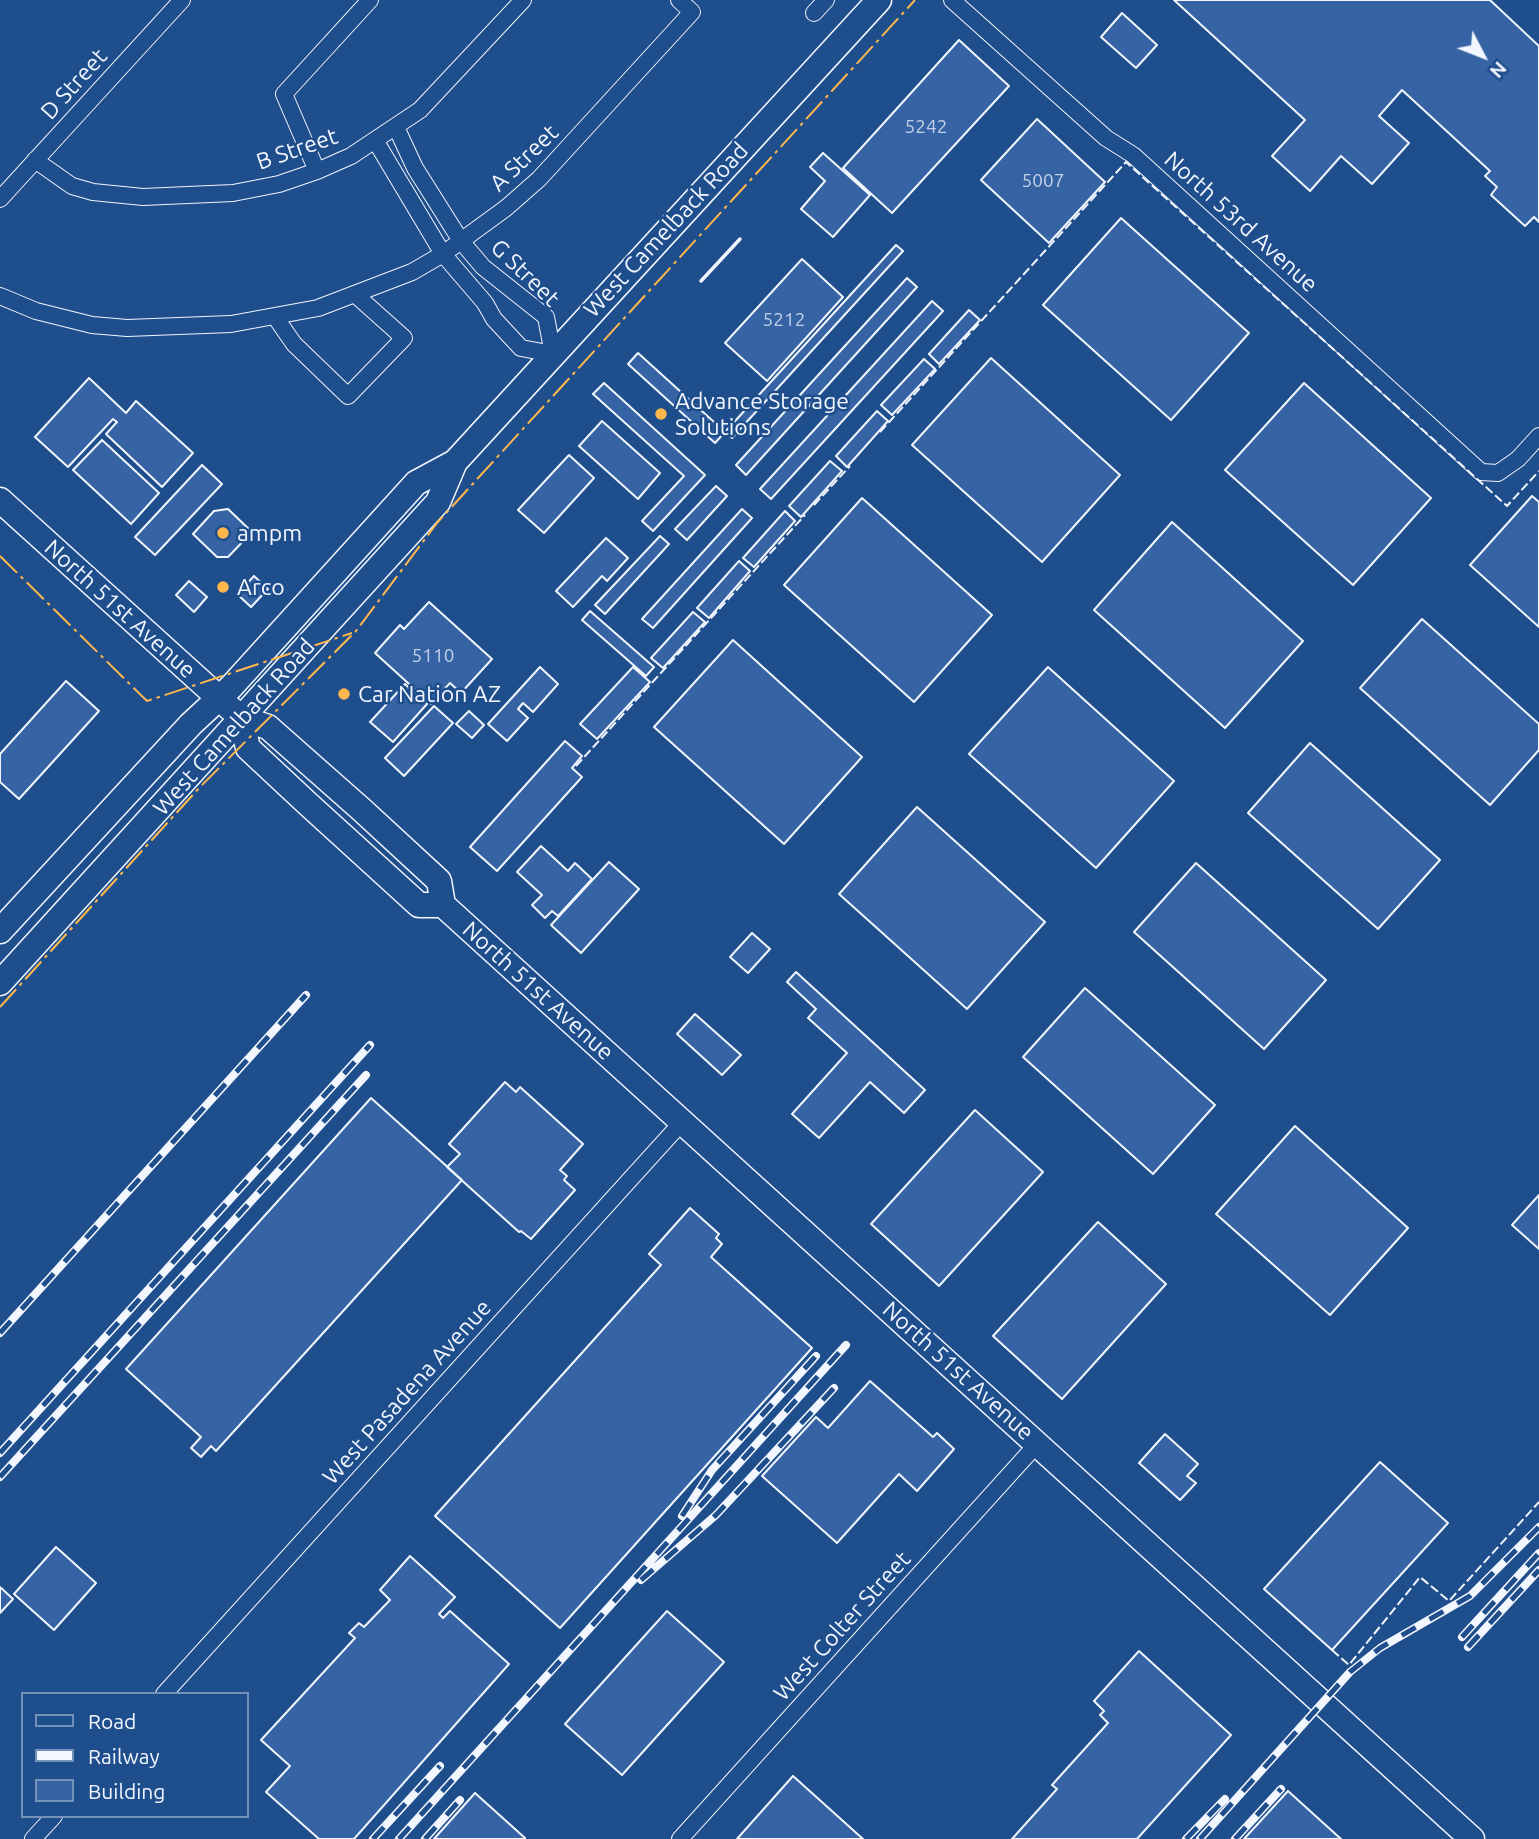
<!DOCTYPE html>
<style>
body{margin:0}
#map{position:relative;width:1539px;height:1839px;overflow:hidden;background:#1f4e8c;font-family:Ubuntu,sans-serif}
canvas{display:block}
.legend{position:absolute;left:21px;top:1692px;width:228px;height:126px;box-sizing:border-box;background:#1f4e8c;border:2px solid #7391ba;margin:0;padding:9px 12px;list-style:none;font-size:21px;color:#f2f6ff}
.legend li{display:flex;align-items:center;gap:14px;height:35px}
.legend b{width:35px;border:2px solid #7391ba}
.north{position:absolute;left:1448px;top:21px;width:70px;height:70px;-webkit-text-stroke:5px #1f4e8c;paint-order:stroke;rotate:132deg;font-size:19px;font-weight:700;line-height:28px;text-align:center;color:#f2f6ff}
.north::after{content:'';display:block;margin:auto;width:24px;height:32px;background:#f2f6ff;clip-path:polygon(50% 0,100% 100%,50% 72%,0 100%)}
</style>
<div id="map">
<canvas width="1539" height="1839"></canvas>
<ul class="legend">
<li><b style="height:9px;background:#1f4e8c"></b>Road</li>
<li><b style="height:9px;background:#f2f6ff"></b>Railway</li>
<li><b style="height:19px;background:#3563a3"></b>Building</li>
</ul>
<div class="north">N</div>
</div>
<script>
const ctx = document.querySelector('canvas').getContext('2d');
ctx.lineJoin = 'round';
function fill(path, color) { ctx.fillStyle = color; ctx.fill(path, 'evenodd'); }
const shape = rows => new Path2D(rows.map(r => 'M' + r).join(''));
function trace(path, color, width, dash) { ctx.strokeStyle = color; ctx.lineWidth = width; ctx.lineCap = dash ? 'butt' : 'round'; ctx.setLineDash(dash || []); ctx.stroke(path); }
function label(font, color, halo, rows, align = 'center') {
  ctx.font = font + ' Ubuntu,sans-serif'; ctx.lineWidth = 5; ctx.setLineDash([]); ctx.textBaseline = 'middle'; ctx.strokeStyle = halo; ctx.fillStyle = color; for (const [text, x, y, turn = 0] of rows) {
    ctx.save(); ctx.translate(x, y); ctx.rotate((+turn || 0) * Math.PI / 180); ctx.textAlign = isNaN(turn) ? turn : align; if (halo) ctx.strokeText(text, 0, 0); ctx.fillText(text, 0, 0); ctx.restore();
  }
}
const building = shape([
 [1174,0,1490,0,1539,46,1539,222,1534,217,1525,226,1491,195,1497,187,1485,176,1490,171,1402,90,1379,116,1409,143,1372,184,1341,156,1310,191,1272,156,1305,120,1174,0],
 [1122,13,1157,45,1136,68,1101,37,1122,13],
 [959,40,1009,86,892,213,843,168,959,40],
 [1037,119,1105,182,1049,243,981,180,1037,119],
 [823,153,870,195,833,237,801,209,825,181,810,167,823,153],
 [1121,218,1249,333,1171,420,1043,305,1121,218],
 [896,245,903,251,732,438,725,432,896,245],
 [802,259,843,297,767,381,725,343,802,259],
 [907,278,917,287,746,475,736,465,907,278],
 [932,301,943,311,771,499,760,489,932,301],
 [969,310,980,320,939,364,929,354,969,310],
 [638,353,725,432,715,443,628,364,638,353],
 [991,358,1120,475,1042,562,912,445,991,358],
 [924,359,935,369,892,415,881,405,924,359],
 [89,378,126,413,136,401,193,453,162,487,106,434,117,422,113,419,68,467,35,437,89,378],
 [604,383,705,475,653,531,642,521,684,476,593,394,604,383],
 [1304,383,1431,498,1353,585,1225,470,1304,383],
 [877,411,888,421,847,467,836,456,877,411],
 [602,421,660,473,638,499,579,446,602,421],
 [102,440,159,493,131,524,73,470,102,440],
 [569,455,594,478,544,533,518,510,569,455],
 [830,461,842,471,801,517,789,506,830,461],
 [202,465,222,484,155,555,135,537,202,465],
 [716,486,727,496,687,540,675,529,716,486],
 [1532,496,1539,502,1539,627,1470,565,1532,496],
 [862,498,992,615,914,702,784,585,862,498],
 [228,509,252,532,228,557,217,557,193,534,214,511,228,509],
 [742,509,752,518,653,628,642,619,742,509],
 [785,511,795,521,754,567,743,558,785,511],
 [1172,522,1303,641,1225,728,1094,610,1172,522],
 [660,536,669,544,605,614,595,605,660,536],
 [606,538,628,558,607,581,602,576,573,607,556,591,606,538],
 [739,561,750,571,709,618,697,608,739,561],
 [254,576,268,589,251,607,237,594,254,576],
 [189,581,207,597,194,612,176,595,189,581],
 [429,602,492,659,461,693,450,683,431,704,375,653,400,625,404,629,429,602],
 [590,611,654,667,646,676,582,620,590,611],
 [693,612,705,622,663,668,651,658,693,612],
 [1422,619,1539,724,1539,750,1490,805,1360,688,1422,619],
 [733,640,862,757,784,844,654,727,733,640],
 [540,667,558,684,533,712,523,703,518,709,528,718,507,741,488,724,540,667],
 [633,667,650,682,597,739,580,724,633,667],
 [1048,667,1174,781,1096,868,969,754,1048,667],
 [66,681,99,711,19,799,0,782,0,754,66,681],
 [405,684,427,704,393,742,370,722,405,684],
 [434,706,453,723,404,776,385,758,434,706],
 [469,711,484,725,472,738,456,724,469,711],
 [565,741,582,756,572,768,582,777,497,871,470,847,565,741],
 [1310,743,1440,860,1378,929,1248,813,1310,743],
 [917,807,1045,922,967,1009,839,894,917,807],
 [541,846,568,871,575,863,592,879,558,916,552,911,545,918,532,905,542,895,517,872,541,846],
 [609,862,639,889,581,953,551,925,609,862],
 [1196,863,1326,980,1264,1049,1134,932,1196,863],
 [752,933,770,949,748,973,730,957,752,933],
 [796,972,925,1090,904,1113,870,1082,819,1138,792,1114,847,1053,808,1018,816,1009,787,982,796,972],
 [1085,988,1215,1105,1153,1174,1023,1057,1085,988],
 [695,1014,741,1055,722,1075,677,1034,695,1014],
 [505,1082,516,1092,520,1087,583,1144,560,1170,567,1176,564,1180,575,1190,531,1239,521,1231,519,1232,447,1167,460,1154,449,1144,505,1082],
 [371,1098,462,1180,216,1451,211,1446,201,1457,191,1448,201,1437,126,1369,371,1098],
 [975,1110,1043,1172,939,1286,871,1224,975,1110],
 [1295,1126,1408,1228,1330,1315,1216,1214,1295,1126],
 [1539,1195,1539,1249,1512,1225,1539,1195],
 [690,1208,719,1234,716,1238,722,1244,711,1257,812,1348,560,1628,435,1516,661,1265,649,1254,690,1208],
 [1098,1222,1166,1284,1062,1399,993,1336,1098,1222],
 [870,1381,933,1437,937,1433,954,1449,917,1491,899,1474,837,1543,762,1476,816,1417,828,1428,870,1381],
 [1165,1434,1198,1464,1187,1476,1196,1483,1180,1500,1139,1463,1165,1434],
 [1380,1462,1448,1523,1332,1650,1264,1589,1380,1462],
 [56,1547,96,1583,54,1630,14,1594,56,1547],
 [410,1556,455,1597,439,1614,443,1618,450,1611,509,1664,354,1839,319,1839,266,1792,290,1766,261,1740,355,1638,349,1633,359,1623,364,1627,390,1600,380,1590,410,1556],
 [0,1587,13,1599,0,1613,0,1587],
 [667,1611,724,1662,622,1775,565,1724,667,1611],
 [1139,1651,1231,1735,1137,1839,1012,1839,1057,1789,1052,1785,1108,1723,1100,1715,1104,1711,1094,1701,1139,1651],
 [793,1776,863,1839,737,1839,793,1776],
 [1288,1791,1341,1839,1244,1839,1288,1791],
 [475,1793,525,1838,524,1839,434,1839,475,1793]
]);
const street = shape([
 [952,0,1106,138,1133,155,1481,472,1498,473,1518,459,1539,436],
 [814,13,826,0],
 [375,140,443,254,485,303,494,319,521,348,553,354,546,317,483,267,461,241,415,168,396,127],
 [35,160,72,186,93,192,143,197,233,193,279,184,317,171,351,156,420,110,523,0],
 [317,171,284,94,370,0],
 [0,199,182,0],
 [0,296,36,311,92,325,127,328,231,324,318,308,412,272,443,254,506,208,539,179,692,12,679,0],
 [276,318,294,344,348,396,404,338,357,296],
 [164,1694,683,1121],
 [33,1839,54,1816],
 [680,1839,1038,1443]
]);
const primary = shape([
 [0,500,241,718,268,727,362,810,439,881,443,905,1472,1839],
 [241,718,248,748,308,804,419,905,443,905],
 [0,931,191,724,231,687,416,483,455,462,879,0],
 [0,983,438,502,455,462]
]);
const rail = shape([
 [0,1333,306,995],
 [0,1453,370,1045],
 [0,1477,366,1075],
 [682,1516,712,1470,816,1356],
 [641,1580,716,1515,834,1388],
 [1462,1637,1539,1553],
 [1468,1647,1539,1570],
 [373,1839,440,1766],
 [399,1839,846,1345],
 [425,1839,460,1800],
 [1186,1839,1225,1799],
 [1200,1839,1350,1672,1380,1648,1470,1596,1539,1527],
 [1235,1839,1281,1789]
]);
const fence = shape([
 [880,432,1126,162,1507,506,1539,471],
 [814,505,850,466],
 [576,766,805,515],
 [1332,1650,1349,1665,1420,1577,1449,1601,1539,1502]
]);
const wall = shape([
 [701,281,740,239]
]);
const power = shape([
 [0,556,147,701,352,633],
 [0,1007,200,787,356,631,437,523,915,0]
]);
const markers = [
 [661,414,7,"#ffb74d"],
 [223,533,7,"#ffb74d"],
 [223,587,7,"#ffb74d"],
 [344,694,7,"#ffb74d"]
];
const numberNames = [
 ["5242",926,127],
 ["5007",1043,181],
 ["5212",784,320],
 ["5110",433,656]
];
const streetNames = [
 ["D Street",74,84,-48],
 ["B Street",297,149,-19],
 ["A Street",524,158,-44],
 ["North 53rd Avenue",1241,222,42],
 ["West Camelback Road",666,230,-47],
 ["G Street",525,273,44],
 ["North 51st Avenue",120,609,42],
 ["West Camelback Road",234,727,-48],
 ["North 51st Avenue",538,991,42],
 ["North 51st Avenue",958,1371,42],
 ["West Pasadena Avenue",407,1392,-48],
 ["West Colter Street",842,1626,-48]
];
const poiNames = [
 ["Advance Storage",675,401],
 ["Solutions",675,427],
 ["ampm",237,533],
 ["Arco",237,587],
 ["Car Nation AZ",358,694]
];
fill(building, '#3563a3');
trace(building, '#f2f6ff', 2);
trace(street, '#f2f6ff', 18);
trace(primary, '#f2f6ff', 27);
trace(street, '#1f4e8c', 16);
trace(primary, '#1f4e8c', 24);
trace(rail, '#f2f6ff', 8);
trace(rail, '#1f4e8c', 5, [16]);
trace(fence, '#f2f6ff', 2, [9, 3.5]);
trace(wall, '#f2f6ff', 3.5);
trace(power, '#ffb74d', 2, [24, 5, 3.5, 5]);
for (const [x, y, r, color] of markers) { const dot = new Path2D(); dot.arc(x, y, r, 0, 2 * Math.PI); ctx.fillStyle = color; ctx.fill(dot); trace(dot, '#1f4e8c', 2.5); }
label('19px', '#c3d1e8', null, numberNames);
label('23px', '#f2f6ff', '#1f4e8c', streetNames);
label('23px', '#f2f6ff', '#1f4e8c', poiNames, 'left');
</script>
